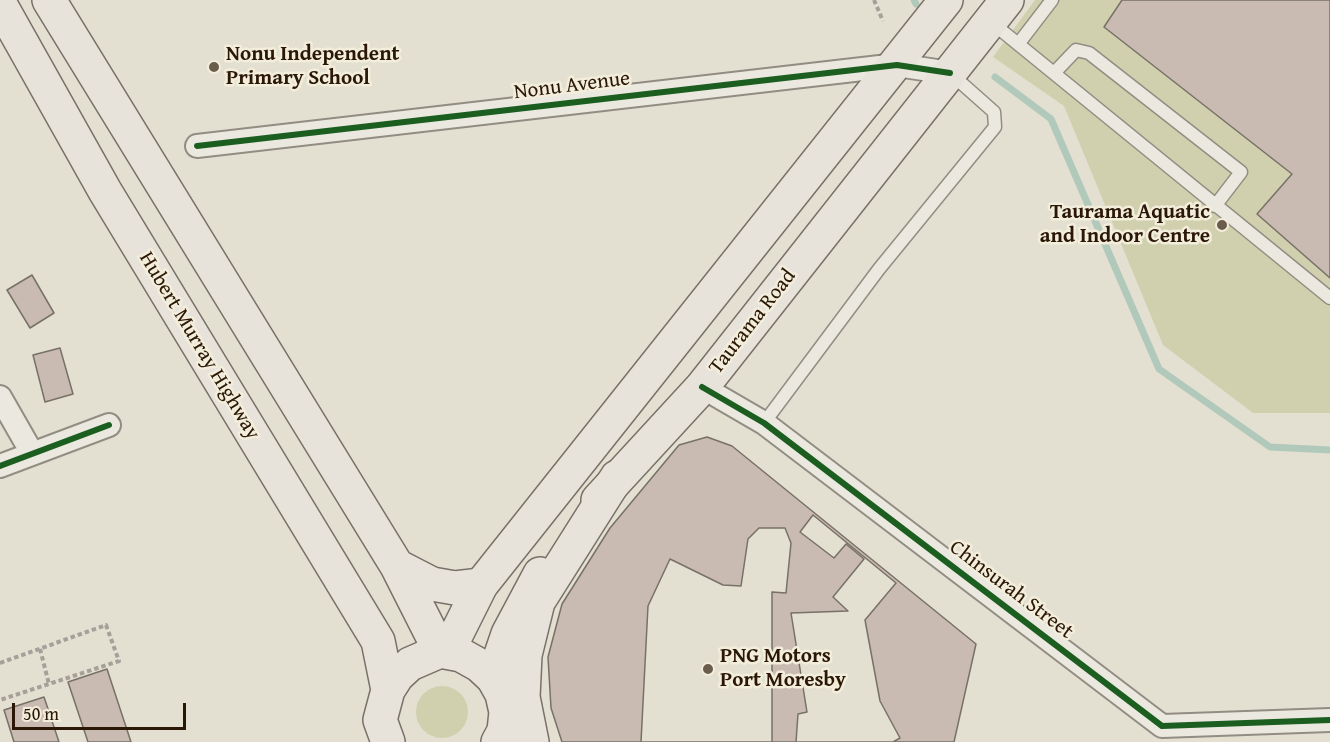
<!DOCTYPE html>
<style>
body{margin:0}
#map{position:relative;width:1330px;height:742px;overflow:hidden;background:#e4e0d1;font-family:"Gentium Book Plus",serif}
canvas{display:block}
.scale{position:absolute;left:12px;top:703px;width:174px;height:27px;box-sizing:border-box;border:3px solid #2a1705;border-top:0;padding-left:8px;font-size:18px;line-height:21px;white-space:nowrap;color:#2a1705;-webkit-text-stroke:4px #f3eddc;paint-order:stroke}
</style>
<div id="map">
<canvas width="1330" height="742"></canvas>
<div class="scale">50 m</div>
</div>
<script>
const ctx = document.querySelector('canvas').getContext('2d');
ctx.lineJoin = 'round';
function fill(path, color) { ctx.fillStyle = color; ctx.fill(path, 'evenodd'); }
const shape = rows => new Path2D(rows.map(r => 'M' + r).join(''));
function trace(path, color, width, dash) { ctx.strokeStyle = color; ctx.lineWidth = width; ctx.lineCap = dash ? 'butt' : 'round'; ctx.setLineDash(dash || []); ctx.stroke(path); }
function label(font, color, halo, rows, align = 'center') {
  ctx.font = font + ' "Gentium Book Plus",serif'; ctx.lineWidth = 5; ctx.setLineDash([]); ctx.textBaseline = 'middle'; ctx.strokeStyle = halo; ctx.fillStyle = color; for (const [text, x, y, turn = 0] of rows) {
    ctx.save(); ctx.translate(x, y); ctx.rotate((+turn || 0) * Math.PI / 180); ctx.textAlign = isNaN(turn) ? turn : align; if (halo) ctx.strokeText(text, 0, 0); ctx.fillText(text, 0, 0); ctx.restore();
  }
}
const green = shape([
 [1035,0,1330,0,1330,413,1253,413,1163,345,1064,106,993,57],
 '416 712a26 26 0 1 1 52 0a26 26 0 1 1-52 0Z'
]);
const stream = shape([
 [914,0,916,4],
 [995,77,1051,119,1159,369,1270,447,1330,450]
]);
const building = shape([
 [1122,0,1330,0,1330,278,1257,214,1292,174,1104,27,1122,0],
 [32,275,54,313,30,328,7,290,32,275],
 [60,348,73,394,45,402,33,355,60,348],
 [707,437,732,446,976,644,954,742,562,742,551,708,548,657,562,604,610,528,679,445,707,437],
 [813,515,896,583,865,620,880,701,900,738,893,742,796,742,798,714,807,712,791,613,848,611,833,597,864,559,846,544,834,558,800,532,813,515],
 [759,528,785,528,791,543,786,593,772,592,772,742,641,742,648,606,670,559,723,585,741,586,748,539,759,528],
 [107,669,131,742,88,742,68,682,107,669],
 [44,697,59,742,14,742,4,710,44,697]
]);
const path = shape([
 [874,0,883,21],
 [40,649,49,684],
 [0,663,106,625,119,661,0,700]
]);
const lane = shape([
 [991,22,1330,298],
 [1019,43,1052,0],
 [1054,73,1076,50,1089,53,1241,172,1215,206],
 [764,423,879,269,995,127,994,112,950,73]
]);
const street = shape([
 [197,146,897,65,950,73],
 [702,387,764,423,1162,726,1330,720],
 [0,397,32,453],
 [0,466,109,425]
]);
const primary = shape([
 [598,500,702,387,1007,0],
 [448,651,481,585,946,0],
 [493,678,508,634,540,574]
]);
const highway = shape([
 [49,0,397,566,440,651],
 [0,4,105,191,378,641,388,690],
 [397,566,432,584,455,588,481,585],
 [388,742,380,720,388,690,397,676,410,664,440,651,461,655,479,665,493,678,502,694,506,712,504,731,498,742],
 [532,742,523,697,525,655,538,602,617,477]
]);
const cycleway = shape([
 [197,146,897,65,950,73],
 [702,387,764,423,1162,726,1330,720],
 [0,466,109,425]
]);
const markers = [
 [214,67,6,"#6b5d4c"],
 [1222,225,6,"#6b5d4c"],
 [708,669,6,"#6b5d4c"]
];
const poiNames = [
 ["Nonu Independent",226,55],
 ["Primary School",226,79],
 ["Taurama Aquatic",1210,213,"right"],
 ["and Indoor Centre",1210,237,"right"],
 ["PNG Motors",720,657],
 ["Port Moresby",720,681]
];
const streetNames = [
 ["Nonu Avenue",572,86,-7],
 ["Taurama Road",753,322,-52],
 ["Hubert Murray Highway",199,346,59],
 ["Chinsurah Street",1011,590,37]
];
fill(green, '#d0d0ae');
trace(stream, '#b0c9bb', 7);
fill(building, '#c9bab2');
trace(building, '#777167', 1.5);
trace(lane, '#928d82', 15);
trace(street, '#928d82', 26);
trace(primary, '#777167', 36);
trace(highway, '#777167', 36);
trace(path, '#a5a099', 4, [4.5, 3]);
trace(lane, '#ebe8e0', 12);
trace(street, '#ebe8e0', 22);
trace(primary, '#e7e3db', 33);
trace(highway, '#e7e3db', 33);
trace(cycleway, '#1b5e20', 6);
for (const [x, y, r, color] of markers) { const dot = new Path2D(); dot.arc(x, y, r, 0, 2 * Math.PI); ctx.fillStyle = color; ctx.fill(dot); trace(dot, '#f3eddc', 2); }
label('bold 21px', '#2a1705', '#f3eddc', poiNames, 'left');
label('21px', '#2a1705', '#f3eddc', streetNames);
</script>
